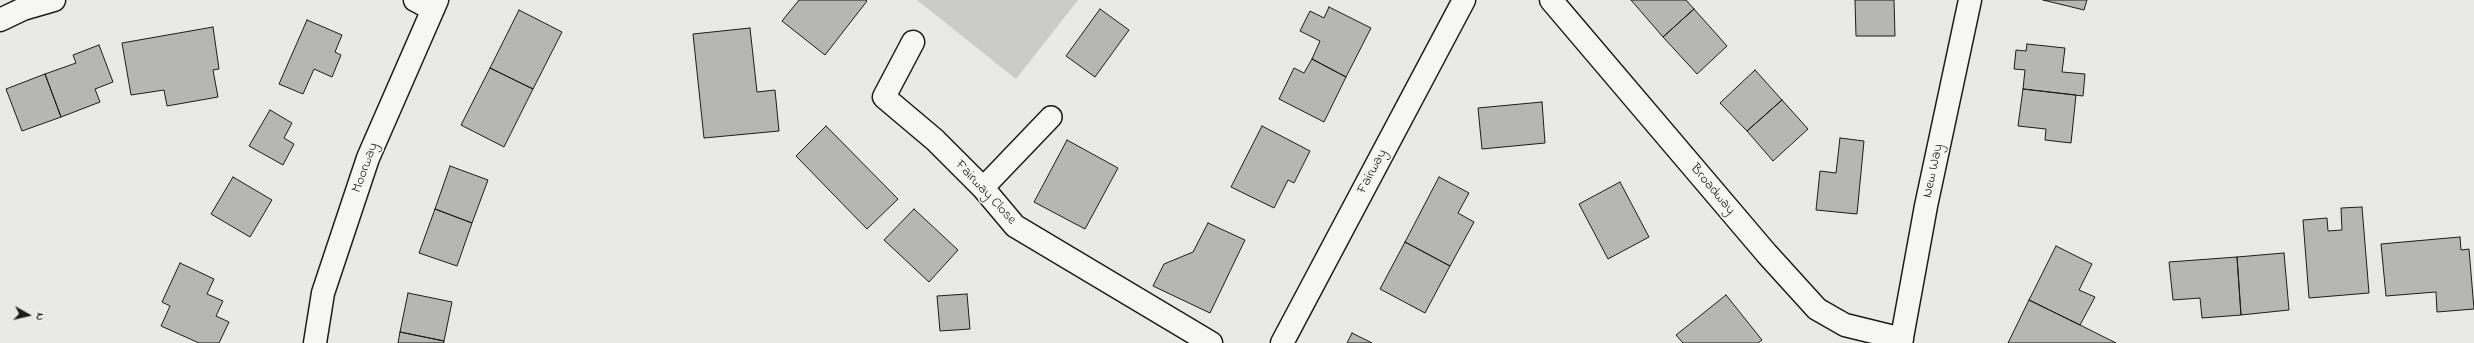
<!DOCTYPE html>
<style>
body{margin:0}
#map{position:relative;width:2474px;height:343px;overflow:hidden;background:#e9e9e5;font-family:"Indie Flower",sans-serif}
canvas{display:block}
.north{position:absolute;left:8px;top:295px;width:40px;height:40px;-webkit-text-stroke:3px #f6f6f2;paint-order:stroke;rotate:98deg;font-size:11px;font-weight:700;line-height:16px;text-align:center;color:#1c1c1c}
.north::after{content:'';display:block;margin:auto;width:14px;height:18px;background:#1c1c1c;clip-path:polygon(50% 0,100% 100%,50% 72%,0 100%)}
</style>
<div id="map">
<canvas width="2474" height="343"></canvas>
<div class="north">N</div>
</div>
<script>
const ctx = document.querySelector('canvas').getContext('2d');
ctx.lineJoin = 'round';
function fill(path, color) { ctx.fillStyle = color; ctx.fill(path, 'evenodd'); }
const shape = rows => new Path2D(rows.map(r => 'M' + r).join(''));
function trace(path, color, width, dash) { ctx.strokeStyle = color; ctx.lineWidth = width; ctx.lineCap = dash ? 'butt' : 'round'; ctx.setLineDash(dash || []); ctx.stroke(path); }
function label(font, color, halo, rows, align = 'center') {
  ctx.font = font + ' "Indie Flower",sans-serif'; ctx.lineWidth = 3; ctx.setLineDash([]); ctx.textBaseline = 'middle'; ctx.strokeStyle = halo; ctx.fillStyle = color; for (const [text, x, y, turn = 0] of rows) {
    ctx.save(); ctx.translate(x, y); ctx.rotate((+turn || 0) * Math.PI / 180); ctx.textAlign = isNaN(turn) ? turn : align; if (halo) ctx.strokeText(text, 0, 0); ctx.fillText(text, 0, 0); ctx.restore();
  }
}
const green = shape([
 [917,0,1078,0,1016,79]
]);
const building = shape([
 [799,0,866,0,867,1,825,55,782,21,799,0],
 [1631,0,1686,0,1694,9,1663,37,1631,0],
 [1855,0,1894,0,1895,36,1856,36,1855,0],
 [2043,0,2087,0,2084,10,2043,0],
 [1329,7,1371,28,1346,77,1312,59,1320,41,1300,31,1310,11,1324,18,1329,7],
 [1100,9,1129,30,1095,77,1066,56,1100,9],
 [1694,9,1727,46,1697,74,1663,37,1694,9],
 [519,10,562,32,533,89,490,68,519,10],
 [307,20,342,35,335,52,341,55,332,77,314,69,303,94,279,84,307,20],
 [213,27,219,69,213,70,218,97,167,106,164,90,131,95,122,43,213,27],
 [750,28,757,92,775,90,779,131,704,138,693,34,750,28],
 [2027,44,2065,48,2062,72,2085,74,2083,96,2023,89,2025,70,2014,69,2016,50,2026,51,2027,44],
 [99,45,113,82,95,89,100,102,61,117,45,74,76,63,73,55,99,45],
 [1312,59,1346,77,1324,122,1279,99,1294,68,1304,73,1312,59],
 [490,68,533,89,504,147,461,125,490,68],
 [1755,70,1782,100,1747,131,1720,103,1755,70],
 [45,74,61,117,22,131,6,89,45,74],
 [2023,89,2076,95,2071,143,2045,140,2046,129,2018,126,2023,89],
 [1782,100,1808,129,1773,161,1747,131,1782,100],
 [1542,102,1545,143,1482,149,1478,108,1542,102],
 [270,110,292,123,284,138,294,144,283,165,249,146,270,110],
 [826,126,898,199,867,229,796,156,826,126],
 [1262,126,1310,151,1294,183,1288,180,1274,208,1231,187,1262,126],
 [1840,138,1864,141,1857,214,1816,210,1820,171,1836,173,1840,138],
 [1067,140,1118,168,1085,229,1034,202,1067,140],
 [450,166,488,180,472,223,435,209,450,166],
 [233,177,272,200,250,237,211,214,233,177],
 [1439,177,1469,193,1458,213,1474,222,1450,266,1405,242,1439,177],
 [1620,182,1649,237,1608,259,1579,204,1620,182],
 [2362,207,2369,293,2309,298,2303,220,2327,218,2328,231,2342,230,2341,208,2362,207],
 [435,209,472,223,457,266,419,253,435,209],
 [914,209,958,250,929,282,884,240,914,209],
 [1208,223,1245,240,1210,313,1153,286,1164,264,1193,252,1208,223],
 [2460,237,2461,250,2469,249,2474,309,2437,312,2436,292,2386,296,2381,244,2460,237],
 [1405,242,1450,266,1425,313,1380,289,1405,242],
 [2056,246,2092,264,2079,290,2095,297,2080,325,2029,300,2056,246],
 [2284,253,2289,310,2241,315,2237,257,2284,253],
 [2237,257,2241,315,2202,318,2200,298,2173,300,2169,262,2237,257],
 [180,263,214,279,207,294,223,301,216,316,229,322,219,343,199,343,161,326,170,306,162,302,180,263],
 [408,293,452,302,444,341,400,332,408,293],
 [967,294,970,329,940,331,937,296,967,294],
 [1726,295,1762,340,1758,343,1683,343,1676,335,1726,295],
 [2029,300,2080,325,2116,343,2008,343,2029,300],
 [400,332,444,341,444,343,398,343,400,332],
 [1352,333,1372,343,1347,343,1352,333]
]);
const lane = shape([
 [983,188,1051,117]
]);
const street = shape([
 [415,0,432,9],
 [1551,0,1767,254,1817,309,1845,325,1902,339],
 [0,20,23,9,54,0],
 [913,42,884,97,935,140,983,188,1015,226,1211,343],
 [315,343,323,293,368,158,437,0],
 [1282,343,1464,0],
 [1901,343,1926,206,1970,0]
]);
const streetNames = [
 ["Moorway",366,168,-70],
 ["New Way",1934,171,-78],
 ["Fairway",1373,172,-62],
 ["Broadway",1712,190,50],
 ["Fairway Close",985,193,47]
];
fill(green, '#cbcbc7');
fill(building, '#b6b6b3');
trace(building, '#1c1c1c', 1);
trace(lane, '#1c1c1c', 24);
trace(street, '#1c1c1c', 25);
trace(lane, '#f6f6f2', 21);
trace(street, '#f6f6f2', 22);
label('14px', '#1c1c1c', '#f6f6f2', streetNames);
</script>
